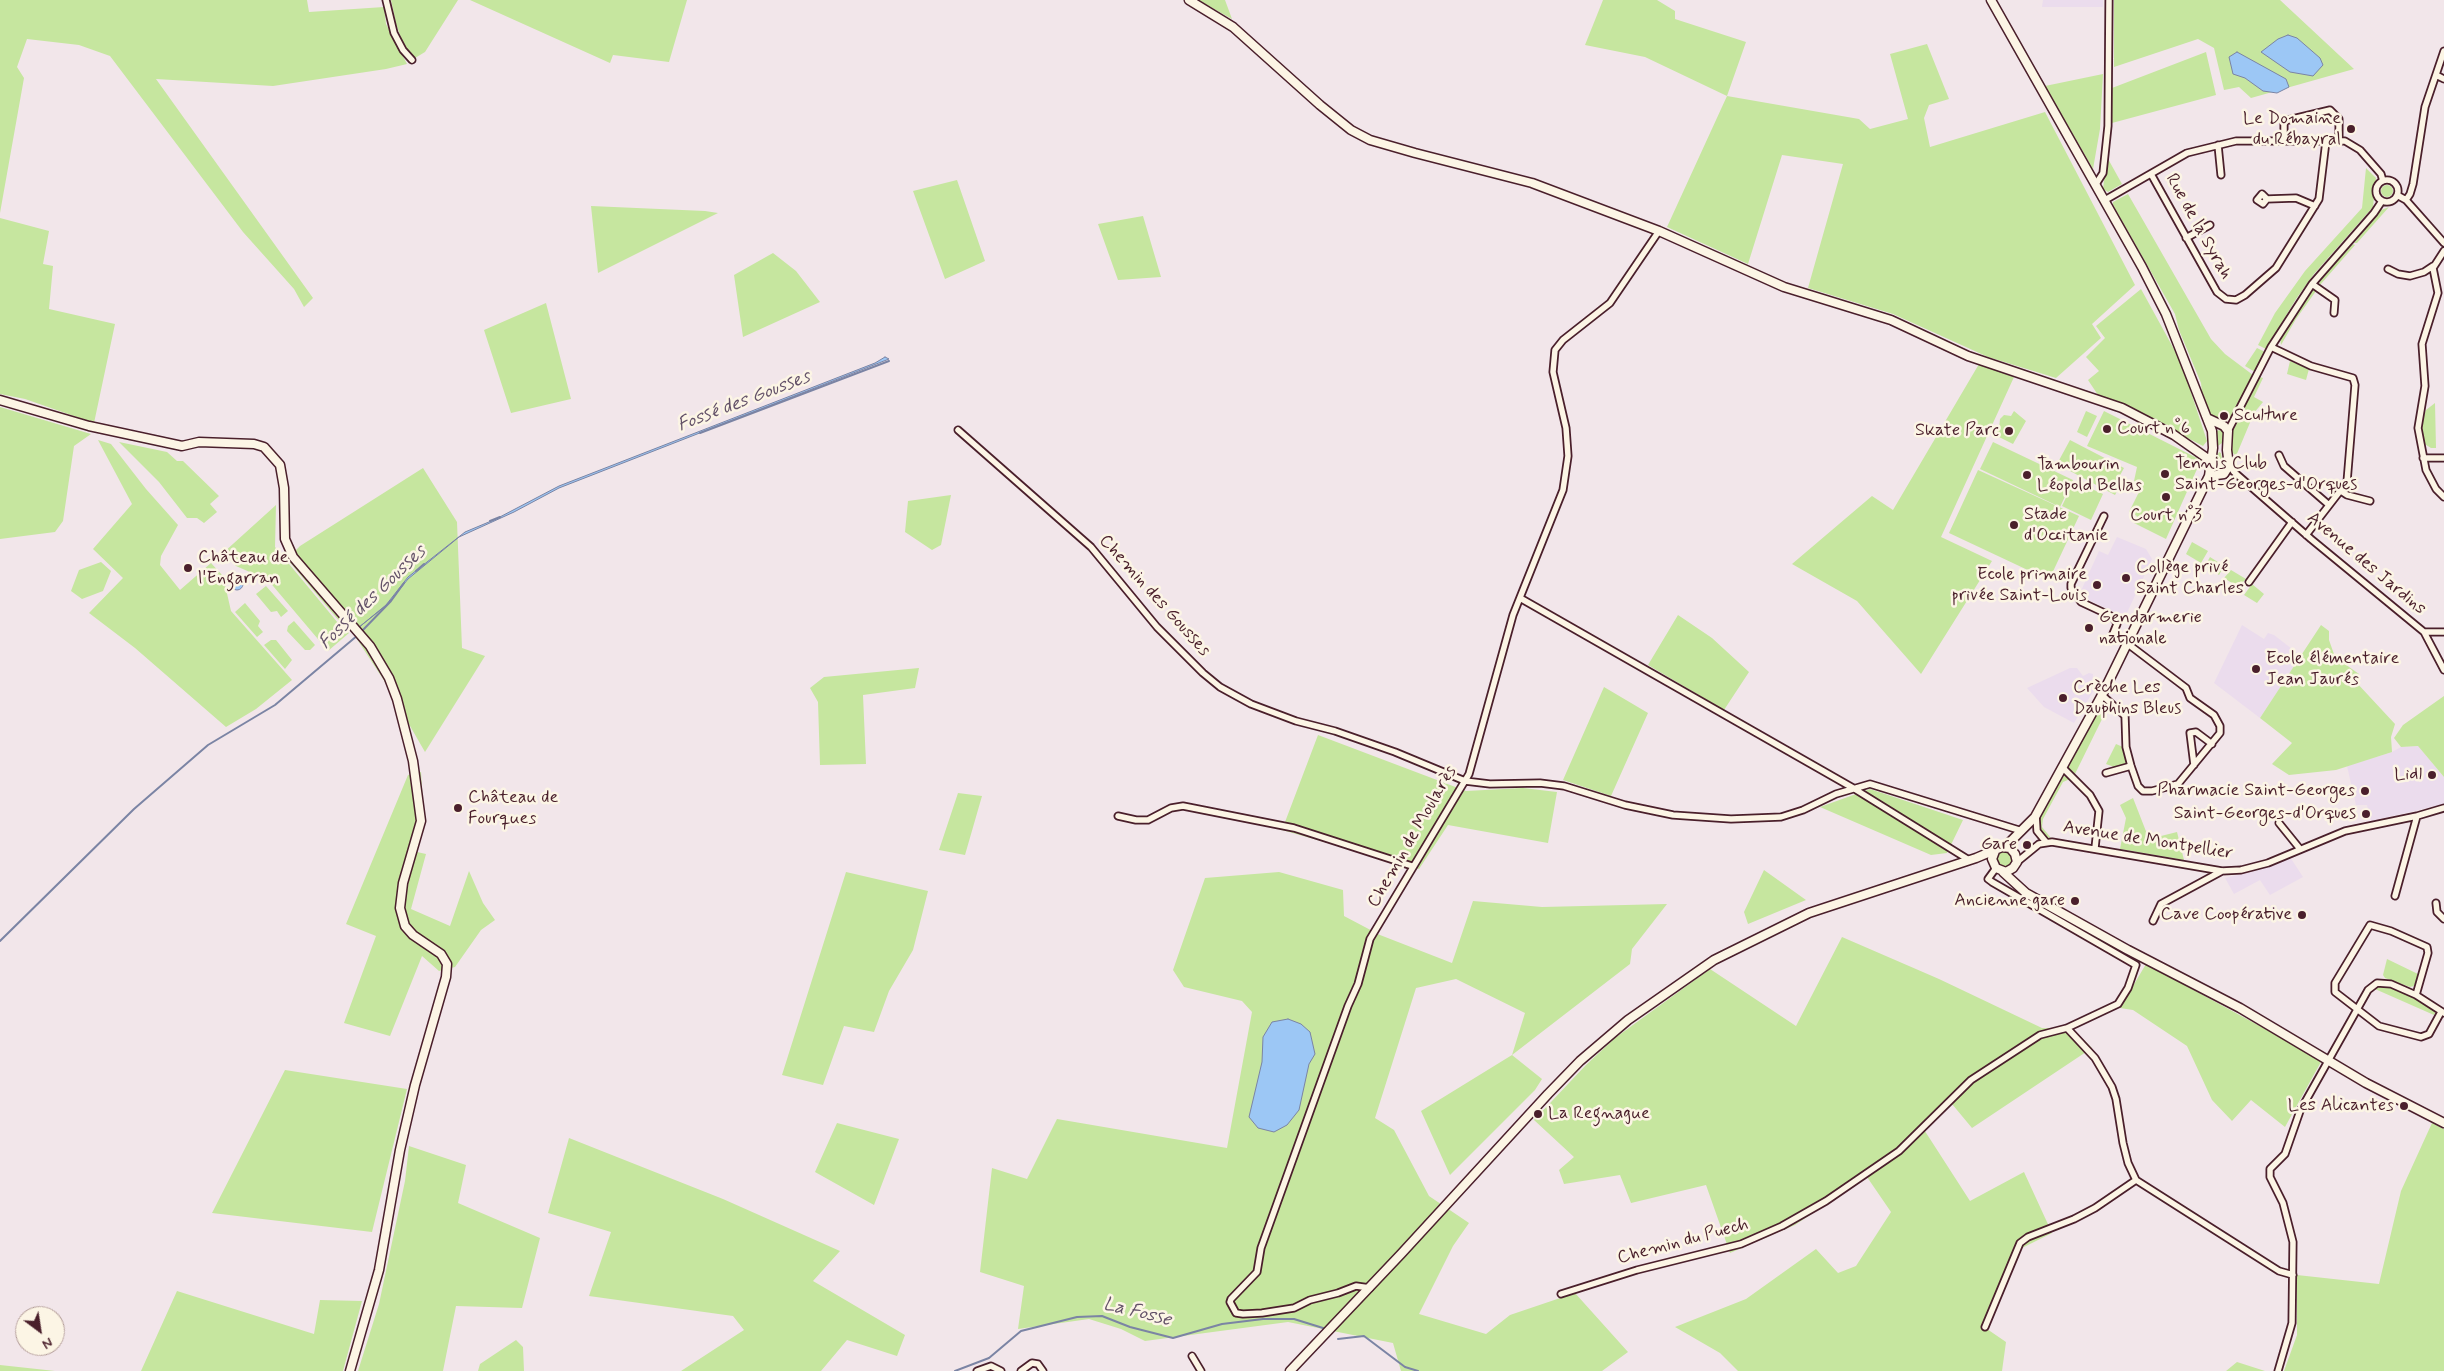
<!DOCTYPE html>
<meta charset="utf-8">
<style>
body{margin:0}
#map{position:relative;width:2444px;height:1371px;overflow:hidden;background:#f2e6ea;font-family:Mynerve,sans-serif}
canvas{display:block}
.north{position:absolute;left:15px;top:1306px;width:50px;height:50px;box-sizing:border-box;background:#fcf5e5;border:1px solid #b59f9b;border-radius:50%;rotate:149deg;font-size:14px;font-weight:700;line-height:20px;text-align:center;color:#4a1f2b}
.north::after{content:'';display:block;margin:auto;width:18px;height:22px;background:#4a1f2b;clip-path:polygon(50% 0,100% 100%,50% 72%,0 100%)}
</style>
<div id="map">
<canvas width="2444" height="1371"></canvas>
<div class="north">N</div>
</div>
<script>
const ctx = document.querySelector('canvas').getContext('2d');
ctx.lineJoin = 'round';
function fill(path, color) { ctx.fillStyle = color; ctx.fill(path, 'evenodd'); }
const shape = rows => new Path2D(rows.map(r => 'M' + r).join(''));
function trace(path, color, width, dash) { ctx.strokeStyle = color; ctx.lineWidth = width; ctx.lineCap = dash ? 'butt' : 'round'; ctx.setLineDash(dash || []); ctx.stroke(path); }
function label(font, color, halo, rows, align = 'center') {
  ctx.font = font + ' Mynerve,sans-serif'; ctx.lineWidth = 5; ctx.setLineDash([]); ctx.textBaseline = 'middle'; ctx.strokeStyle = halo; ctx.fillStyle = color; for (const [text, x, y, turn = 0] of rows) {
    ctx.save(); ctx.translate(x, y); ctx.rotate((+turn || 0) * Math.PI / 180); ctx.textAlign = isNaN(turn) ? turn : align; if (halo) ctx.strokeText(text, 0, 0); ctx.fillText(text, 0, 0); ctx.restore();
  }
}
const built = shape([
 [2043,0,2103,0,2103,7,2042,7],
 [2117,537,2146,549,2152,559,2125,617,2091,601,2080,593,2099,551,2108,555],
 [2242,625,2264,639,2268,633,2274,635,2301,656,2260,718,2214,683],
 [2070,668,2077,668,2083,676,2089,673,2093,674,2092,683,2094,690,2074,723,2044,707,2027,688],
 [2418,746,2444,777,2444,804,2371,821,2367,805,2356,805,2347,766,2392,752,2401,747],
 [2290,857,2303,877,2270,895,2260,880,2234,894,2225,878,2252,872]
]);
const green = shape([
 [0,0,307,0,309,12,384,7,386,24,407,64,386,69,273,86,156,79,313,298,304,307,294,289,243,232,110,56,79,45,27,39,17,67,24,78,0,213],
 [391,0,458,0,425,52,415,58,404,46,396,24],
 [470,0,687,0,669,62,613,55,610,63],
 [1198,0,1225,0,1232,19],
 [1603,0,1657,0,1675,11,1675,19,1746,42,1727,96,1859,119,1870,129,1908,119,1890,54,1927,44,1949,99,1929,105,1924,118,1930,147,2045,112,2135,285,2092,324,2101,338,2056,378,1988,357,1893,314,1808,288,1843,164,1782,155,1748,264,1667,227,1727,96,1645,57,1585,45],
 [2114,0,2280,0,2354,69,2251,98,2239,87,2224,90,2214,48,2198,39,2114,67],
 [2206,52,2216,95,2112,123,2112,88],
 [2103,74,2100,129,2093,169,2045,86],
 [2107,157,2122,184,2108,192,2103,189],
 [2366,168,2376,178,2373,207,2314,274,2296,299,2266,349,2258,345,2275,313,2305,271,2362,208],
 [957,180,985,261,945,279,913,191],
 '2381 191a6 6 0 1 1 12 0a6 6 0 1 1-12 0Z',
 [2128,194,2211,339,2225,354,2253,375,2239,407,2227,421,2223,422,2212,417,2207,411,2203,401,2201,383,2179,330,2175,314,2113,205,2113,202],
 [591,206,705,211,718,213,598,273],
 [2389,207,2357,243,2354,243,2381,210],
 [1143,216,1161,277,1118,280,1098,224],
 [0,218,49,231,43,264,53,266,49,309,115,324,94,423,25,399,0,394],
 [2353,244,2355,245,2320,285,2319,281],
 [773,253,796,271,820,302,743,337,734,275],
 [2141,289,2181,362,2207,441,2203,446,2128,407,2098,395,2088,380,2099,371,2086,357,2105,338,2096,326],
 [2313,290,2316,291,2296,319,2281,345,2280,337],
 [546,303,571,399,511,413,484,330],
 [2257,348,2265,352,2255,372,2245,366],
 [2290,361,2309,369,2306,380,2287,374],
 [1979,364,2014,377,1941,537,1992,561,1921,674,1857,601,1792,564,1872,496,1893,510],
 [2259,377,2263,378,2254,397,2263,402,2254,413,2236,456,2231,451,2233,431],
 [2435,403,2436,448,2431,448,2423,443,2421,424,2426,410],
 [0,407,91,434,74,446,63,521,55,532,0,539],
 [2014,411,2026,421,2013,444,1995,435,1999,428,2000,419,2004,415,2011,416],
 [2086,411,2097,416,2087,437,2077,432],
 [2104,411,2201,460,2166,539,2134,523,2137,516,2129,512,2142,486,2134,481,2137,467,2087,446],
 [2221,430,2224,433,2222,443,2218,446,2216,434,2216,431],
 [98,440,111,444,146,489,178,525,161,556,160,565,180,590,211,563,223,576,231,611,292,680,256,709,226,727,135,648,89,613,123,578,93,549,132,504],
 [2070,440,2124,468,2118,479,2122,482,2115,495,2057,464],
 [119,442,167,452,177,461,183,461,219,496,210,504,217,512,204,523,197,518,187,518,159,482],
 [1993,442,2073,480,2060,507,1980,469],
 [2219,452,2221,453,2223,465,2218,468,2213,464],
 [423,468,457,522,462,648,485,656,425,752,383,679,353,633,340,622,287,559,300,546],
 [1978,470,2079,516,2049,580,1949,533],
 [2074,481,2103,494,2091,520,2062,506],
 [951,495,941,545,932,550,905,532,908,501],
 [276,505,275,547,338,623,349,633,328,651,268,580,236,566,223,553],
 [2192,542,2208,551,2201,563,2186,554],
 [2210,557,2224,566,2219,575,2205,566],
 [101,562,111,571,103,591,82,599,71,591,79,570],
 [2231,570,2246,579,2238,587,2224,578],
 [2252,584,2264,594,2257,603,2244,595],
 [266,586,288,611,281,617,277,611,271,612,256,594],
 [245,603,260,621,258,626,263,632,257,637,235,612],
 [1678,615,1712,638,1749,672,1724,710,1648,665],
 [294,621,315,645,310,650,305,650,287,631,288,626],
 [2321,625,2329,631,2329,640,2335,657,2359,674,2356,682,2395,724,2391,737,2392,752,2336,770,2289,775,2272,764,2292,743,2260,718],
 [271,640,276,640,292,660,285,669,264,645],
 [919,668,915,688,863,695,866,764,820,765,818,702,810,688,824,677],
 [1604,687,1648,713,1611,796,1563,780],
 [2444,696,2444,777,2418,746,2401,747,2394,738,2403,725],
 [2103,703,2108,704,2115,712,2108,712,2104,715,2074,776,2066,768,2100,704],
 [1318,735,1466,791,1523,788,1557,792,1548,843,1448,825,1419,869,1282,830],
 [2116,744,2123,747,2126,759,2126,763,2117,768,2106,764],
 [421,772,424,819,417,852,426,854,411,909,450,926,469,871,483,903,495,920,481,930,455,967,439,971,422,956,390,1036,344,1023,376,936,346,924,408,775],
 [2062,775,2070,779,2063,782,2043,819,2042,827,2051,838,2044,837,2040,830,2040,816],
 [1870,789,1963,820,1947,853,1931,855,1820,807],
 [958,793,982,796,965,855,939,850],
 [2133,798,2149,839,2177,832,2184,860,2120,849,2126,818,2120,805],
 [2000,850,2010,851,2014,862,2008,869,1998,868,1995,855],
 [1764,870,1806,900,1748,924,1744,912],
 [846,872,928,891,913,950,889,991,874,1032,844,1026,823,1085,782,1075],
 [1279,872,1343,890,1344,916,1380,935,1452,963,1473,901,1542,907,1667,904,1632,949,1630,964,1512,1055,1542,1079,1535,1090,1450,1175,1421,1111,1512,1055,1525,1013,1456,979,1416,988,1375,1118,1394,1130,1429,1196,1469,1223,1453,1246,1419,1314,1486,1334,1510,1315,1575,1293,1628,1352,1602,1371,1401,1371,1393,1343,1288,1322,1145,1341,1121,1329,1089,1319,1018,1329,1024,1286,980,1272,992,1168,1027,1179,1057,1119,1227,1148,1252,1012,1242,1001,1184,987,1173,970,1205,878],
 [1842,937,1939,979,2042,1028,2073,1029,2092,1048,1972,1128,1947,1098,1921,1125,1970,1201,2024,1172,2052,1233,2022,1248,1987,1329,2006,1342,2002,1371,1738,1371,1720,1353,1675,1327,1746,1299,1816,1249,1838,1273,1856,1266,1891,1212,1867,1177,1795,1225,1730,1253,1706,1185,1631,1203,1620,1175,1564,1184,1559,1170,1574,1157,1534,1120,1586,1065,1615,1038,1710,969,1796,1026],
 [2387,959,2418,974,2414,986,2410,987,2385,978,2383,975],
 [2146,964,2322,1060,2285,1127,2251,1100,2232,1121,2212,1100,2187,1046,2133,1010,2120,1008],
 [2382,986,2391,987,2418,1000,2435,1010,2435,1013,2434,1015,2375,989],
 [285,1070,407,1089,372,1232,212,1213],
 [837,1123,899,1139,874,1205,815,1172],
 [2432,1123,2444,1129,2444,1371,2284,1371,2297,1335,2297,1275,2379,1284,2401,1191],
 [569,1138,723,1199,840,1251,813,1281,905,1335,897,1356,847,1340,821,1371,681,1371,744,1330,733,1316,589,1296,611,1232,548,1213],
 [409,1146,466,1165,458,1203,540,1238,522,1308,456,1306,443,1371,358,1371,379,1304,405,1181],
 [177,1291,314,1334,320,1300,362,1301,343,1371,141,1371],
 [516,1340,523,1347,524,1371,478,1371,480,1364],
 [2237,1362,2265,1371,2226,1371],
 [0,1365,46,1370,55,1371,0,1371]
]);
const water = shape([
 [2288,35,2297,38,2320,58,2323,65,2313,76,2290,72,2261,52,2278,39,2288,35],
 [2237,52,2286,79,2289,87,2277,93,2263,91,2245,78,2233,74,2229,57,2237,52],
 [885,357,889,359,559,488,514,512,459,537,408,579,388,604,358,628,386,605,408,577,465,532,496,519,559,486,875,363,885,357],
 '231 584a6 6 0 1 1 12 0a6 6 0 1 1-12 0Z',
 [1288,1019,1301,1024,1310,1032,1315,1054,1309,1064,1299,1110,1287,1125,1274,1132,1258,1128,1249,1117,1262,1062,1263,1037,1272,1022,1288,1019]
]);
const stream = shape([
 [700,433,889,361],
 [490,521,500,517],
 [416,571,424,564],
 [361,632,391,601,404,583],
 [0,941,134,809,208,745,275,705,358,635],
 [1338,1339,1364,1336,1405,1367,1418,1371],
 [955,1371,989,1358,1021,1331,1077,1317,1102,1316,1130,1327,1173,1338,1222,1324,1263,1319,1294,1319,1323,1328]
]);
const street = shape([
 [386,0,394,33,403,50,412,60],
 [2436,75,2444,79],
 [2284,141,2284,121,2330,110,2339,119,2339,140],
 [2218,145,2221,175],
 [2151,174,2217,292,2226,299,2236,300,2245,295,2276,268,2319,199,2326,141],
 '2376 191a11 11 0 1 1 22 0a11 11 0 1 1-22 0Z',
 [2096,184,2103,173,2108,126,2109,0],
 [2397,195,2406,200,2444,243],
 [2267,199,2263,204,2257,200,2262,194,2267,199,2296,198,2315,206],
 [2105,200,2187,153,2236,141,2345,141,2360,150,2381,174,2383,181],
 [2406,200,2410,194,2413,184,2425,107,2444,51],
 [2186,238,2210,225],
 [2444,251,2433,268,2438,293,2422,344,2425,386,2418,428,2426,470,2436,489,2444,497],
 [2388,269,2398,274,2410,276,2424,272,2433,266],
 [2312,284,2335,300,2334,313],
 [2271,347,2311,366,2353,378,2355,385,2347,482,2306,535],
 [958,430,1091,547,1157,627,1203,673,1220,687,1251,704,1296,721,1335,731,1395,752,1465,781,1490,784,1540,783,1564,786,1625,805,1673,815,1731,819,1781,817,1803,810,1836,794,1870,784,2022,831],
 [2228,431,2271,347,2312,284,2374,213,2382,201],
 [2279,455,2284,466,2329,505],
 [2423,458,2444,458],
 [2229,464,2234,472,2311,539,2424,632,2444,670],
 [2341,491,2347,495,2370,501],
 [2104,516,2071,584,2071,588,2081,602,2111,616,2115,620,2117,624,2112,636],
 [2249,582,2292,522],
 [1520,598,1853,788,1969,860],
 [2424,632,2444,632],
 [2102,695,2125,716,2126,747,2131,766,2138,786,2143,791,2152,791,2178,784,2220,733,2220,726,2214,715,2190,698,2186,688,2128,644],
 [2194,765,2190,733,2196,732,2212,744],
 [2063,768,2090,795,2099,811,2095,848],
 [2106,773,2131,766],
 [2036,815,2037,831,2046,842],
 [1118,816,1136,820,1148,820,1171,808,1183,806,1294,828,1412,866],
 [2279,823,2300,849],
 [2017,862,2039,844,2052,842,2222,871,2241,870,2268,863,2345,831,2417,816,2444,808],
 [2395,896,2417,816],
 [2436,903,2437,912,2444,919],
 [2153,921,2161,904,2222,871],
 [2416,995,2428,953,2427,947,2391,931,2370,925,2335,983,2335,992,2379,1026,2421,1037,2429,1034,2441,1012],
 [2067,1028,2095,1058,2112,1087,2116,1099,2123,1143,2128,1163,2136,1180,2279,1271,2293,1275],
 [1370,1288,1356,1286,1338,1293,1310,1300,1294,1308,1262,1313,1243,1314,1236,1313,1230,1302,1231,1299,1257,1272,1261,1248,1348,1006,1358,984,1370,939,1469,774,1513,615,1563,490,1568,456,1566,428,1553,372,1555,350,1563,340,1610,303,1659,231],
 [1561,1294,1637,1270,1741,1244,1782,1226,1826,1201,1899,1151,1971,1080,2040,1035,2067,1028,2118,1004,2128,988,2136,965,1992,882,1988,879,1996,868],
 [1985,1327,2020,1243,2028,1237,2074,1219,2095,1208,2136,1180],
 [1192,1356,1201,1371],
 [977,1371,991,1366,1001,1371],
 [1021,1371,1032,1363,1038,1364,1043,1371],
 [2278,1371,2292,1323,2293,1242,2283,1203,2270,1177,2270,1169,2285,1154,2300,1111,2368,990,2377,983,2391,984,2416,995,2444,1013]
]);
const secondary = shape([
 [1189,0,1233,27,1320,105,1351,130,1370,140,1415,153,1532,183,1659,231,1784,287,1891,320,1968,356,2122,408,2174,435,2211,461],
 [1991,0,2142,267,2166,314,2212,431,2213,448,2209,476,2102,695,2035,817,2005,847],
 [0,400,89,426,182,446,199,442,254,444,264,447,280,465,284,488,285,539,293,557,370,646,389,678,397,699,413,761,421,821,403,883,400,908,405,926,413,935,441,954,447,964,446,977,415,1085,400,1150,379,1270,350,1371],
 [2207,418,2224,426,2228,431,2227,450,2229,466,2224,474,2209,476],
 [2003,872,2026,893,2128,950,2240,1008,2366,1083,2444,1123],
 [1290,1371,1401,1254,1548,1094,1580,1061,1628,1020,1714,960,1809,913,1976,858,2002,847,2010,848,2015,854,2017,862,2013,868,2006,872,1996,868,1992,859,1995,851]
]);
const markers = [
 [2351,129,5,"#4a1f2b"],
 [2224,416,5,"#4a1f2b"],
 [2107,429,5,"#4a1f2b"],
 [2009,431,5,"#4a1f2b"],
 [2165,474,5,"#4a1f2b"],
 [2027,475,5,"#4a1f2b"],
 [2166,497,5,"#4a1f2b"],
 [2014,525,5,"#4a1f2b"],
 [188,568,5,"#4a1f2b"],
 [2126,578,5,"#4a1f2b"],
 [2097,585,5,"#4a1f2b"],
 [2089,628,5,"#4a1f2b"],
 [2256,669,5,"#4a1f2b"],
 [2063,698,5,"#4a1f2b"],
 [2432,775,5,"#4a1f2b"],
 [2365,791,5,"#4a1f2b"],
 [458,808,5,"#4a1f2b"],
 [2366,814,5,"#4a1f2b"],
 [2027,845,5,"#4a1f2b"],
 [2075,901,5,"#4a1f2b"],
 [2302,915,5,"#4a1f2b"],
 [2404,1106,5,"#4a1f2b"],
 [1538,1114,5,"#4a1f2b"]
];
const poiNames = [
 ["Le Domaine",2341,119,"right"],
 ["du Rébayral",2341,140,"right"],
 ["Sculture",2234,416],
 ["Court n°6",2117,429],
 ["Skate Parc",1999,431,"right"],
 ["Tennis Club",2175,464],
 ["Saint-Georges-d'Orques",2175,485],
 ["Tambourin",2037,465],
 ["Léopold Bellas",2037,486],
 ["Stade",2024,515],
 ["d'Occitanie",2024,536],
 ["Court n°3",2166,516,"center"],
 ["Château de",198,558],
 ["l'Engarran",198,579],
 ["Collège privé",2136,568],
 ["Saint Charles",2136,589],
 ["Ecole primaire",2087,575,"right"],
 ["privée Saint-Louis",2087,596,"right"],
 ["Gendarmerie",2099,618],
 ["nationale",2099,639],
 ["Ecole élémentaire",2266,659],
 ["Jean Jaurés",2266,680],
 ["Crèche Les",2073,688],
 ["Dauphins Bleus",2073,709],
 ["Lidl",2422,775,"right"],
 ["Pharmacie Saint-Georges",2355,791,"right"],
 ["Château de",468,798],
 ["Fourques",468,819],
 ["Saint-Georges-d'Orques",2356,814,"right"],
 ["Gare",2017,845,"right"],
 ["Ancienne gare",2065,901,"right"],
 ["Cave Coopérative",2292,915,"right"],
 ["Les Alicantes",2394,1106,"right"],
 ["La Regnague",1548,1114]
];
const streetNames = [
 ["Rue de la Syrah",2198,227,61],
 ["Avenue des Jardins",2366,564,40],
 ["Chemin des Gousses",1154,596,48],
 ["Chemin de Moularès",1413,837,-60],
 ["Avenue de Montpellier",2148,841,9],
 ["Chemin du Puech",1683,1242,-15]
];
const waterNames = [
 ["Fossé des Gousses",744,402,-21],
 ["Fossé des Gousses",373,598,-44],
 ["La Fosse",1137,1313,14]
];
fill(built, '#ebdced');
fill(green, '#c6e69f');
fill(water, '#9cc7f5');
trace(water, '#7b84a4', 1);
trace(stream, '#7b84a4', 2);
trace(street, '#4a1f2b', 9);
trace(secondary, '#4a1f2b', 11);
trace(street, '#fcf5e5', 5.5);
trace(secondary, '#fcf5e5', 8);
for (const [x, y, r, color] of markers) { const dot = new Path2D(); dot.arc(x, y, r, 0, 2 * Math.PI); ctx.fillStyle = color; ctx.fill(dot); trace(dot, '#fcf5e5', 2); }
label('18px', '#4a1f2b', '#fcf5e5', poiNames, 'left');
label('18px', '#4a1f2b', '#fcf5e5', streetNames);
label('italic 19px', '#635168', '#fcf5e5', waterNames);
</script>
